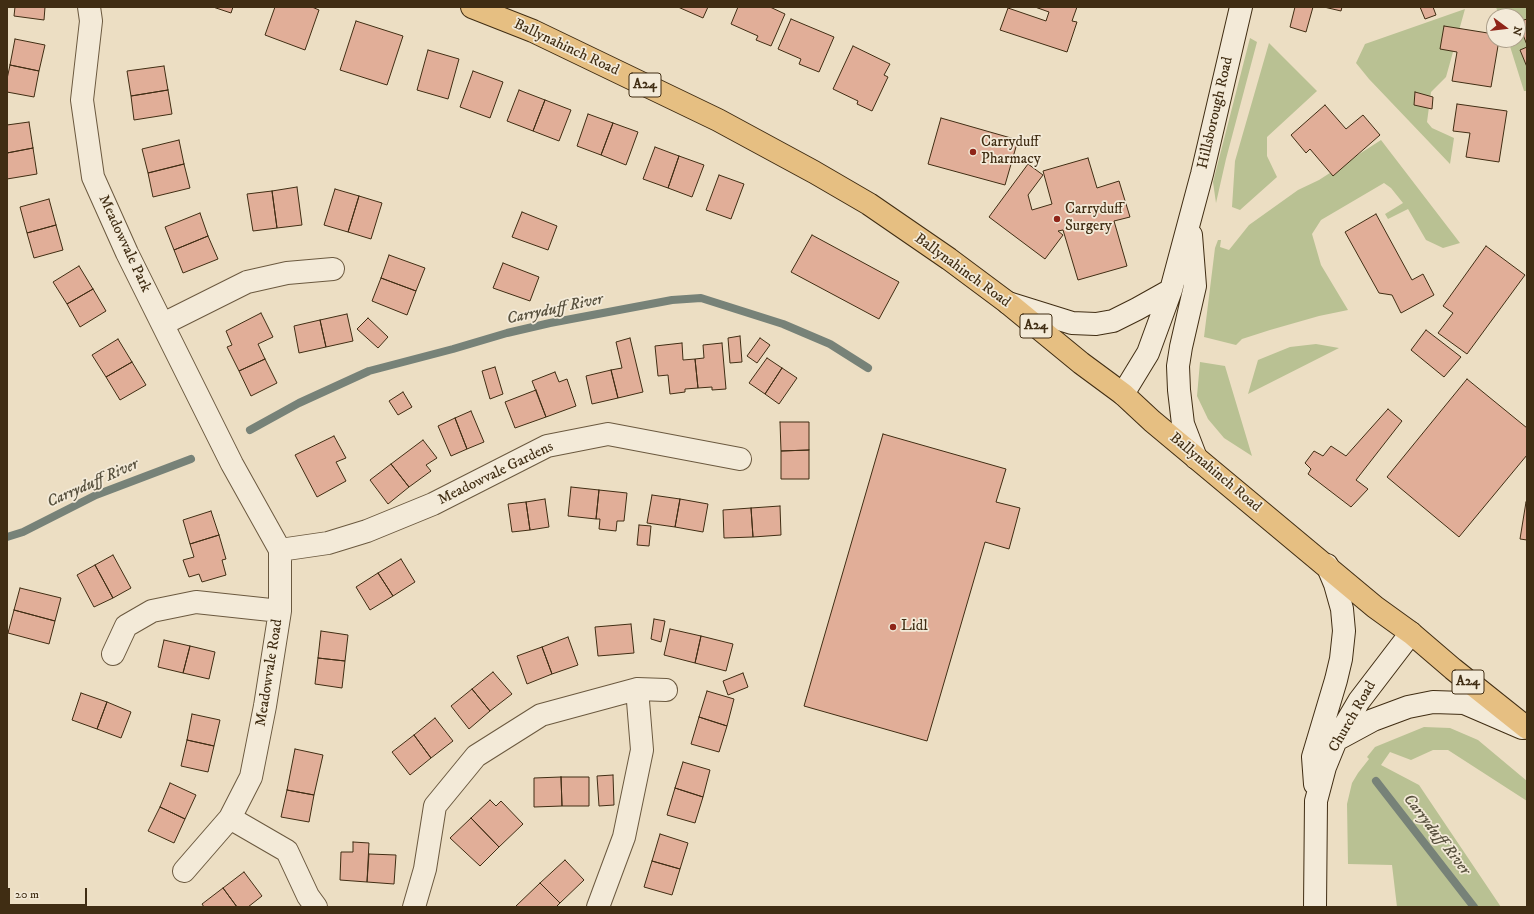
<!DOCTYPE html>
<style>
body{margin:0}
#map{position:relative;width:1534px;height:914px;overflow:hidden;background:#ecdec3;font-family:"IM FELL DW Pica",serif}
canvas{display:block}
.frame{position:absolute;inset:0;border:8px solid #402d13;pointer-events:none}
.north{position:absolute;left:1486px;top:8px;width:40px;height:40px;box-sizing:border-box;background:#f3ead8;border:1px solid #ab9e89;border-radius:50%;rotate:105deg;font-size:11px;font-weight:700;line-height:16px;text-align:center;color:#402d13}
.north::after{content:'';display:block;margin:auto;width:14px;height:18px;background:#8f2418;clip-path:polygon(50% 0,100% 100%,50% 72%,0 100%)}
.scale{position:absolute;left:8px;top:888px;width:79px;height:18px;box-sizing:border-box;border:2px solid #402d13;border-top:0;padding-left:5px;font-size:12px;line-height:14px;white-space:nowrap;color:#402d13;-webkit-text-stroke:3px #f3ead8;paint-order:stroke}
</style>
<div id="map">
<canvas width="1534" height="914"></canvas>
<div class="frame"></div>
<div class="north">N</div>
<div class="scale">20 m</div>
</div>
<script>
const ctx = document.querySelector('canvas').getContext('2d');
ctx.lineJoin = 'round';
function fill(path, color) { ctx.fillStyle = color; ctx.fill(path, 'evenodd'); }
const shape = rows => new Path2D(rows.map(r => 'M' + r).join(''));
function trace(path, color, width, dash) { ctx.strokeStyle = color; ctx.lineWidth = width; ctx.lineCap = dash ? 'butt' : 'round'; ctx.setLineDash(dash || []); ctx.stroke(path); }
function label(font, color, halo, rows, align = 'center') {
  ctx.font = font + ' "IM FELL DW Pica",serif'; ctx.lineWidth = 3.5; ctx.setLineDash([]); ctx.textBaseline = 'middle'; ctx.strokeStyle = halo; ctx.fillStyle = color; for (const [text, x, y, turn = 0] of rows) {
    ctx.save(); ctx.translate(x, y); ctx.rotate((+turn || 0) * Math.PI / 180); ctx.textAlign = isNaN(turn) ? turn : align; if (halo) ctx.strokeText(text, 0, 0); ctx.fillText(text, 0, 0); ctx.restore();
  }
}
const green = shape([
 [1496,7,1527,7,1527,91,1524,91,1508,40,1518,40,1518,16,1499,16],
 [1465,9,1446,77,1431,92,1427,122,1432,128,1454,138,1450,164,1369,79,1356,63,1365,44],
 [1250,38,1257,42,1226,159,1216,203,1213,182],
 [1269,43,1317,91,1267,137,1267,156,1277,177,1240,210,1232,207,1235,161],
 [1381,140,1460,243,1443,248,1426,240,1408,209,1388,219,1385,214,1403,203,1391,188,1384,183,1321,220,1312,234,1321,265,1348,310,1319,316,1270,330,1242,339,1236,345,1204,337,1215,248,1218,240,1221,240,1220,247,1229,250,1249,225,1298,190,1319,180],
 [1316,344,1339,348,1248,394,1258,360,1290,347],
 [1200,362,1225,366,1252,456,1224,438,1208,419,1197,396],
 [1424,727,1450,728,1478,740,1527,781,1527,801,1448,750,1433,750,1411,760,1390,752,1381,765,1419,785,1501,907,1397,907,1392,865,1348,864,1347,804,1352,783,1358,773,1369,759,1367,757,1375,747]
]);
const stream = shape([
 [250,430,299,403,369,371,453,349,507,333,550,323,672,300,701,298,783,324,830,344,868,368],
 [7,537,23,532,96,495,191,459],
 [1376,781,1474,907]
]);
const building = shape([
 [15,7,45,7,44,20,14,16,15,7],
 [213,7,233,7,231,13,213,7],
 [275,7,312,7,319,10,305,50,265,35,275,7],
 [678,7,708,7,703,18,678,7],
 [738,7,770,7,785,14,771,46,756,40,758,36,731,24,738,7],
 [1035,7,1077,7,1072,21,1077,22,1067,52,1000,30,1008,8,1046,21,1049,12,1035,7],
 [1295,7,1313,7,1306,32,1290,27,1295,7],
 [1324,7,1342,7,1341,11,1324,7],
 [1420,7,1433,7,1436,15,1425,19,1420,7],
 [791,19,834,37,819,72,799,64,801,59,778,49,791,19],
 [1527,19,1527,45,1518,22,1527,19],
 [356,21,403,36,387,85,340,70,356,21],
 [1444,26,1494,34,1494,40,1499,40,1491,87,1452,81,1457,52,1440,49,1444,26],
 [15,39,45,45,39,71,10,65,15,39],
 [853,46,890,64,884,75,888,77,872,111,857,104,858,101,833,89,853,46],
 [1527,47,1527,67,1520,50,1527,47],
 [428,50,459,59,448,99,417,90,428,50],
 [10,65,39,71,34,97,7,92,7,79,10,65],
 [164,66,168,90,131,96,127,71,164,66],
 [473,71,503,82,490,118,460,107,473,71],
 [168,90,172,114,134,120,131,96,168,90],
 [519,90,545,100,533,131,507,121,519,90],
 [1415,92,1433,97,1432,109,1414,105,1415,92],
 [545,100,571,110,559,141,533,131,545,100],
 [1457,104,1507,111,1499,162,1466,157,1470,133,1453,131,1457,104],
 [1325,105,1346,129,1363,115,1380,135,1333,176,1310,149,1306,153,1291,135,1325,105],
 [588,114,613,123,601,155,577,146,588,114],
 [941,118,1018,140,1005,185,928,164,941,118],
 [29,122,33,148,7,153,7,125,29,122],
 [613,123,638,132,626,165,601,155,613,123],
 [179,140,184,164,148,173,142,149,179,140],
 [655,147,679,156,668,188,643,179,655,147],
 [33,148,37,174,7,179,7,153,33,148],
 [679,156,704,165,692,197,668,188,679,156],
 [1088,158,1097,188,1119,181,1130,217,1114,221,1127,266,1078,280,1063,230,1058,231,1063,235,1045,259,989,217,1028,164,1043,175,1028,195,1032,210,1052,204,1043,171,1088,158],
 [184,164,190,188,153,197,148,173,184,164],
 [719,175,744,184,731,219,706,210,719,175],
 [297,187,302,225,277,228,272,191,297,187],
 [335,189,359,196,348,232,324,225,335,189],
 [272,191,277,228,253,231,247,194,272,191],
 [359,196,382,203,371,239,348,232,359,196],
 [49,199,56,225,27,233,20,207,49,199],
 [522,212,557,226,548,250,512,237,522,212],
 [200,213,208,236,174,250,165,227,200,213],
 [1376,214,1412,280,1423,274,1434,295,1401,313,1392,295,1379,293,1345,232,1376,214],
 [56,225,63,250,34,258,27,233,56,225],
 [812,235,899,282,879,319,791,272,812,235],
 [208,236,218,259,183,273,174,250,208,236],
 [1486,246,1525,275,1467,354,1438,333,1453,313,1443,306,1486,246],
 [389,255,425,268,416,291,381,278,389,255],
 [503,263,539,277,530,301,493,288,503,263],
 [79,266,93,289,67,304,53,282,79,266],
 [381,278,416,291,407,315,372,301,381,278],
 [93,289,106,311,80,327,67,304,93,289],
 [261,313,273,337,258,344,265,359,239,371,227,347,232,345,226,331,261,313],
 [347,314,353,341,326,347,320,320,347,314],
 [368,318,388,337,378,348,357,329,368,318],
 [320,320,326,347,299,353,294,326,320,320],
 [1426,330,1461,357,1444,377,1411,350,1426,330],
 [740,336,742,362,730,363,728,338,740,336],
 [630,338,643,392,618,398,611,370,622,368,616,342,630,338],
 [760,338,770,345,757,363,747,356,760,338],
 [118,339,132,362,106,377,92,355,118,339],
 [682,343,683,360,695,359,698,388,685,389,685,392,670,394,668,375,658,376,655,346,682,343],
 [722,343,726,389,712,390,712,387,698,388,695,359,704,358,703,345,722,343],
 [767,358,782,368,765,394,749,383,767,358],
 [265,359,277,383,251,396,239,371,265,359],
 [132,362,146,385,120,400,106,377,132,362],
 [495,367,503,394,490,399,482,371,495,367],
 [782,368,797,378,779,404,765,394,782,368],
 [611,370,618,398,592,404,586,376,611,370],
 [555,372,559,382,567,379,576,406,546,417,532,381,555,372],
 [1467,379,1527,428,1527,455,1459,537,1387,477,1467,379],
 [536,390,546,417,515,428,505,402,536,390],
 [403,392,412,407,398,415,389,401,403,392],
 [1388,409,1402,421,1356,480,1368,489,1351,507,1308,474,1311,469,1305,463,1314,451,1323,456,1331,446,1346,456,1388,409],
 [471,411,484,442,467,449,455,418,471,411],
 [455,418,467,449,451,456,438,426,455,418],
 [780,422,809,422,809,450,781,451,780,422],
 [883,434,1006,469,996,502,1020,508,1009,549,985,542,927,741,804,706,883,434],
 [334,436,346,458,336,462,346,481,317,497,295,455,334,436],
 [423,440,437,458,426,465,431,471,409,487,391,464,423,440],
 [809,450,809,479,781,479,781,451,809,450],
 [391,464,409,487,388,504,370,480,391,464],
 [571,487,599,490,596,519,568,516,571,487],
 [599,490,627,493,624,521,617,521,616,531,599,529,600,519,596,519,599,490],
 [652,495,680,499,675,527,647,523,652,495],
 [545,499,549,527,530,530,526,502,545,499],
 [680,499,708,504,703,532,675,527,680,499],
 [526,502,530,530,512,532,508,504,526,502],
 [1526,502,1527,502,1527,540,1520,539,1526,502],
 [780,506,781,535,753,537,751,508,780,506],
 [751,508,753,537,724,538,723,510,751,508],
 [211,511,219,535,190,544,183,520,211,511],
 [639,525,651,526,649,546,637,545,639,525],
 [219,535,226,559,222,560,226,575,202,582,199,574,189,577,183,560,194,557,190,544,219,535],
 [113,555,131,588,113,598,95,565,113,555],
 [401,559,415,582,393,596,378,573,401,559],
 [95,565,113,598,94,607,77,575,95,565],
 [378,573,393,596,370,610,356,587,378,573],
 [20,588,61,598,55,621,14,610,20,588],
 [14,610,55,621,49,644,8,633,14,610],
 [654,619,665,621,661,642,651,639,654,619],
 [631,624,634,653,598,656,595,627,631,624],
 [670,629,701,636,695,663,664,655,670,629],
 [321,631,348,635,345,661,318,658,321,631],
 [701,636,733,644,726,671,695,663,701,636],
 [568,637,578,665,552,674,542,647,568,637],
 [164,640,190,646,183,673,158,667,164,640],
 [190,646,215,652,209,679,183,673,190,646],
 [542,647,552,674,527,684,517,656,542,647],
 [318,658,345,661,342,688,315,684,318,658],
 [493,672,512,694,490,711,472,689,493,672],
 [743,673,748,687,728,695,723,681,743,673],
 [472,689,490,711,469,729,451,706,472,689],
 [707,691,734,699,727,726,699,717,707,691],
 [81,693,107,702,97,729,72,720,81,693],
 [107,702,131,712,121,738,97,729,107,702],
 [192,714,220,720,214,746,187,740,192,714],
 [699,717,727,726,719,752,691,744,699,717],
 [435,718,453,741,431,758,414,735,435,718],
 [414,735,431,758,410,775,392,752,414,735],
 [187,740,214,746,208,772,181,766,187,740],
 [295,749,323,755,314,795,287,790,295,749],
 [683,762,710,770,703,797,675,788,683,762],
 [613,775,614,805,599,806,597,776,613,775],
 [561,777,589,777,589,806,562,806,561,777],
 [561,777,562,806,534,807,534,778,561,777],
 [170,783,196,795,185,819,160,807,170,783],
 [675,788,703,797,695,823,667,815,675,788],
 [287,790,314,795,309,822,281,817,287,790],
 [490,800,496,806,501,801,523,824,499,847,471,818,490,800],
 [160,807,185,819,174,843,148,831,160,807],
 [471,818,499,847,480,866,450,838,471,818],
 [660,834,688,843,680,869,652,861,660,834],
 [353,842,369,843,367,882,340,880,341,852,353,852,353,842],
 [369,854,396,855,394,884,367,882,369,854],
 [565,860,584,880,560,903,540,883,565,860],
 [652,861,680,869,672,895,644,887,652,861],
 [244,872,262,896,248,907,237,907,223,888,244,872],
 [540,883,560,903,556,907,517,907,516,906,540,883],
 [223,888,237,907,204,907,202,904,223,888]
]);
const street = shape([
 [89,7,91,21,82,100,93,177,127,253,232,464,280,550,280,611,265,706,251,777,230,818,184,871],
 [163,324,247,282,287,273,333,269],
 [280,550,328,543,367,531,433,504,547,446,608,434,740,459],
 [113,654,126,626,152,611,196,602,280,611],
 [230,818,287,851,308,896,316,907],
 [414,907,425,869,435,806,476,756,541,715,637,689,666,690],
 [598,907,624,837,642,750,637,689]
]);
const secondary = shape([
 [1191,235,1195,286,1181,347,1178,366,1179,390,1183,424,1196,458],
 [1008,303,1072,323,1096,324,1113,321,1137,309,1171,290],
 [1123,394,1148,353,1171,290,1202,174,1241,7],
 [1336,740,1373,720,1408,707,1433,702,1464,703,1522,728],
 [1315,784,1313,757,1336,680,1341,659,1344,631,1342,609,1335,584,1327,565],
 [1315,907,1316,801,1325,767,1336,740,1359,701,1411,633]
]);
const highway = shape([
 [472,7,533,31,718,120,814,172,869,204,949,259,1008,303,1081,363,1123,394,1152,421,1375,607,1411,633,1453,669,1527,728]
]);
const markers = [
 [973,152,4,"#8f2418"],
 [1057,219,4,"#8f2418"],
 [893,627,4,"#8f2418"]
];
const shields = [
 [645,85,32],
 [1036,326,32],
 [1468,682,32]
];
const shieldNames = [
 ["A24",645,85],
 ["A24",1036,326],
 ["A24",1468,682]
];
const streetNames = [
 ["Ballynahinch Road",566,48,25],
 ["Hillsborough Road",1216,113,-77],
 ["Meadowvale Park",124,244,65],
 ["Ballynahinch Road",962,271,36],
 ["Ballynahinch Road",1215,473,40],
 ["Meadowvale Gardens",496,474,-26],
 ["Meadowvale Road",270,673,-81],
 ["Church Road",1353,717,-60]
];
const poiNames = [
 ["Carryduff",981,143],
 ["Pharmacy",981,160],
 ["Carryduff",1065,210],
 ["Surgery",1065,227],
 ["Lidl",901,627]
];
const waterNames = [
 ["Carryduff River",555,310,-12],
 ["Carryduff River",93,484,-24],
 ["Carryduff River",1436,835,52]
];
fill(green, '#b9c193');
trace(stream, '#778278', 8);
fill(building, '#e1ae98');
trace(building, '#402d13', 1);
trace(street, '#6b593f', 24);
trace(secondary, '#402d13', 24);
trace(highway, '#402d13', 24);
trace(street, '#f3ead8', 22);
trace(secondary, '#f3ead8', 22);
trace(highway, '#e6bf82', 22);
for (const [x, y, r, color] of markers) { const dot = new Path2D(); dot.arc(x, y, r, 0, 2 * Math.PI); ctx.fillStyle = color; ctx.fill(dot); trace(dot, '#f3ead8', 1.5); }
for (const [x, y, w] of shields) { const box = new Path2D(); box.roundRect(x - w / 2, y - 12, w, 24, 3); ctx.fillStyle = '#f3ead8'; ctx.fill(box); trace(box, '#402d13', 1); }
label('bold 14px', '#402d13', null, shieldNames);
label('15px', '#402d13', '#f3ead8', streetNames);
label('15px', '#402d13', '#f3ead8', poiNames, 'left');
label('italic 16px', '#57503d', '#f3ead8', waterNames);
</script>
